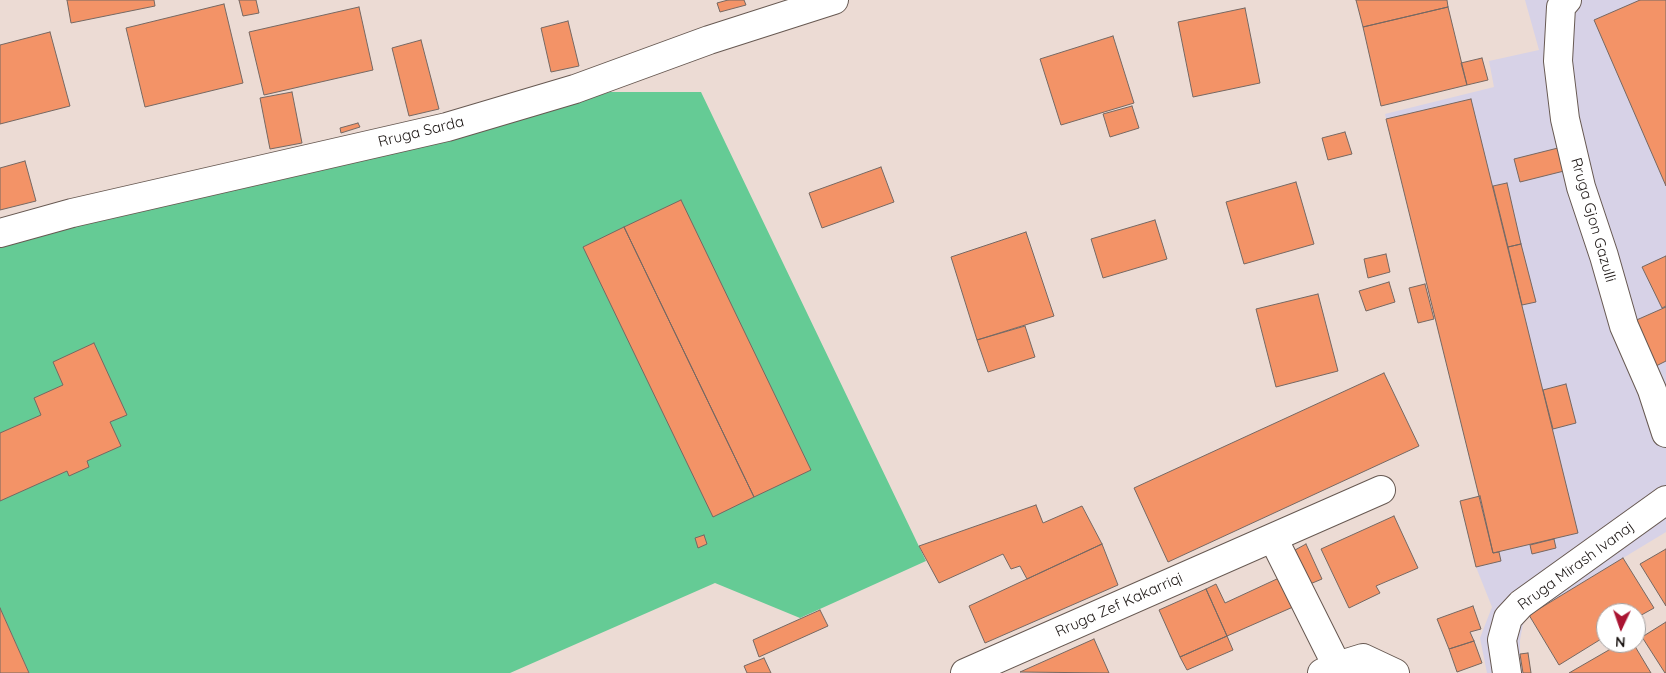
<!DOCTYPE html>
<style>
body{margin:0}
#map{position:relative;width:1666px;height:673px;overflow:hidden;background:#ecdbd4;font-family:Quicksand,sans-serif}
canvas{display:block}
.north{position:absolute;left:1596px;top:603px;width:50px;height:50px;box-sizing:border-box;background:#fff;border:1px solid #a4a1a1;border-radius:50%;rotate:183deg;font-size:14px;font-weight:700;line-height:20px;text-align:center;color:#1b1513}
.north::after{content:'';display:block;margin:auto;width:18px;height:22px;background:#aa1432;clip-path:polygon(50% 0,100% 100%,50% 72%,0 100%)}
</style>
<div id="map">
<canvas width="1666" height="673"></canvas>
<div class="north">N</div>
</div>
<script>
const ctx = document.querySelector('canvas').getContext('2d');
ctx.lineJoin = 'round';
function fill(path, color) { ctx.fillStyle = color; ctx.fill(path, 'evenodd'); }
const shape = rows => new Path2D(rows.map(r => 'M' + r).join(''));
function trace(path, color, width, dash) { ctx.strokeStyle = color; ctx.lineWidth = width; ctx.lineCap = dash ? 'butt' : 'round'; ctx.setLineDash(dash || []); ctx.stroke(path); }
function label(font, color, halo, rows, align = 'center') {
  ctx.font = font + ' Quicksand,sans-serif'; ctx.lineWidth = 4; ctx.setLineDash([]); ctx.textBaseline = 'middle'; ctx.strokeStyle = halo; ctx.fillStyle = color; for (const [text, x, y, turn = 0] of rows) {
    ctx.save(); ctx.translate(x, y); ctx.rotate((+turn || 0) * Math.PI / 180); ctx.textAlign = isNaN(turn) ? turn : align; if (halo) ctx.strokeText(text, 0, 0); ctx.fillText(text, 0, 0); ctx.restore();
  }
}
const industrial = shape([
 [1525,0,1666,0,1666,532,1529,615,1523,624,1520,640,1520,654,1523,673,1487,673,1480,638,1492,607,1476,567,1460,501,1479,496,1385,114,1494,87,1489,61,1539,50]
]);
const green = shape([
 [610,92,701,92,926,561,800,618,715,583,510,673,29,673,0,608,0,246,82,224,472,132]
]);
const building = shape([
 [67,0,154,0,155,6,71,23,67,0],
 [239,0,256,0,259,13,243,16,239,0],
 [728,0,744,0,746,5,720,12,717,3,728,0],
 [1356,0,1447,0,1448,7,1363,27,1356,0],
 [1640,0,1666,0,1666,186,1594,20,1640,0],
 [224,4,243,83,145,107,126,28,224,4],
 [359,7,373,70,264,95,249,32,359,7],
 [1448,7,1467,85,1381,106,1363,27,1448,7],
 [1245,8,1260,83,1193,97,1178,22,1245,8],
 [568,21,579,66,551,72,541,28,568,21],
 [50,32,70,106,0,124,0,45,50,32],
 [1113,36,1134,103,1061,125,1040,59,1113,36],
 [421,40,439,109,409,116,392,48,421,40],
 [1482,58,1488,80,1467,85,1461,63,1482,58],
 [292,92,302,143,270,149,260,98,292,92],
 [1471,99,1578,533,1493,553,1386,119,1471,99],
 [1132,106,1139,128,1110,137,1103,114,1132,106],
 [358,123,360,127,341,133,340,128,358,123],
 [1345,132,1352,154,1328,160,1322,138,1345,132],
 [1558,148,1564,171,1520,182,1514,159,1558,148],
 [25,161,36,201,0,210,0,168,25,161],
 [881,167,894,202,822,228,809,193,881,167],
 [1296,182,1314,244,1244,264,1226,202,1296,182],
 [1507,183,1521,244,1508,247,1493,186,1507,183],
 [681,200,811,470,754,497,624,227,681,200],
 [1155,220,1167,259,1103,278,1091,239,1155,220],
 [624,227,754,497,713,517,583,247,624,227],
 [1026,232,1054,316,977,340,951,257,1026,232],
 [1521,244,1536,302,1522,305,1508,247,1521,244],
 [1386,254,1390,272,1368,278,1364,259,1386,254],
 [1666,256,1666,306,1662,308,1642,267,1666,256],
 [1389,282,1395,302,1366,311,1359,291,1389,282],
 [1425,284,1434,319,1418,323,1409,288,1425,284],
 [1318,294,1338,371,1276,387,1256,309,1318,294],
 [1666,307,1666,361,1652,368,1632,322,1666,307],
 [1025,326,1035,357,988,372,977,340,1025,326],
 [94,343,127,415,110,422,121,446,87,461,89,467,69,476,67,471,0,501,0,433,41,415,34,398,63,385,53,362,94,343],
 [1384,373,1419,446,1168,562,1134,488,1384,373],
 [1566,384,1576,423,1553,429,1543,390,1566,384],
 [1480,496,1493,553,1499,552,1501,561,1476,567,1460,501,1480,496],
 [1036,505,1043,523,1082,506,1102,544,1027,579,1020,566,1011,569,1003,554,939,583,919,546,1036,505],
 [1394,516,1418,568,1376,586,1380,593,1349,608,1321,549,1394,516],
 [704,535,707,544,698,548,695,538,704,535],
 [1554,539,1556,548,1532,554,1530,545,1554,539],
 [1102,544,1118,585,985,643,969,606,1102,544],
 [1306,544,1322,579,1310,584,1295,550,1306,544],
 [1666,549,1666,606,1640,564,1666,549],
 [1623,558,1654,608,1636,618,1636,613,1606,613,1606,636,1559,665,1529,615,1623,558],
 [1279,578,1293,607,1227,636,1206,589,1216,584,1225,603,1279,578],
 [1206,589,1227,636,1180,657,1159,610,1206,589],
 [1473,606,1481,629,1470,632,1474,641,1449,649,1437,619,1473,606],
 [0,608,29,673,0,673,0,608],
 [820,610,828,626,759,657,753,640,820,610],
 [1666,622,1666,673,1665,673,1642,637,1666,622],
 [1227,636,1233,650,1187,670,1180,657,1227,636],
 [1094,639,1109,673,1020,672,1094,639],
 [1474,641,1482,663,1457,672,1449,649,1474,641],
 [1621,643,1633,643,1651,673,1569,673,1621,643],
 [1528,653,1531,673,1523,673,1520,654,1528,653],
 [764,658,771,673,747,673,744,666,764,658]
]);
const street = shape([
 [1567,0,1561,7,1558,61,1565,119,1581,187,1604,256,1624,326,1652,390,1666,433],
 [0,233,72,213,447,127,575,89,709,40,834,0],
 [1273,538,1337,666],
 [965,673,1381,490],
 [1322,673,1337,666,1363,658,1395,673],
 [1507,673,1502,640,1508,618,1521,604,1666,500]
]);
const streetNames = [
 ["Rruga Sarda",421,132,-14],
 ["Rruga Gjon Gazulli",1593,220,74],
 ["Rruga Mirash Ivanaj",1576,566,-36],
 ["Rruga Zef Kakarriqi",1119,605,-24]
];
fill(industrial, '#d7d2e7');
fill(green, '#65cb95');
fill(building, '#f39367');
trace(building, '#766862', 1);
trace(street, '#675952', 30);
trace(street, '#fff', 28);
label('15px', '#1b1513', '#fff', streetNames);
</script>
